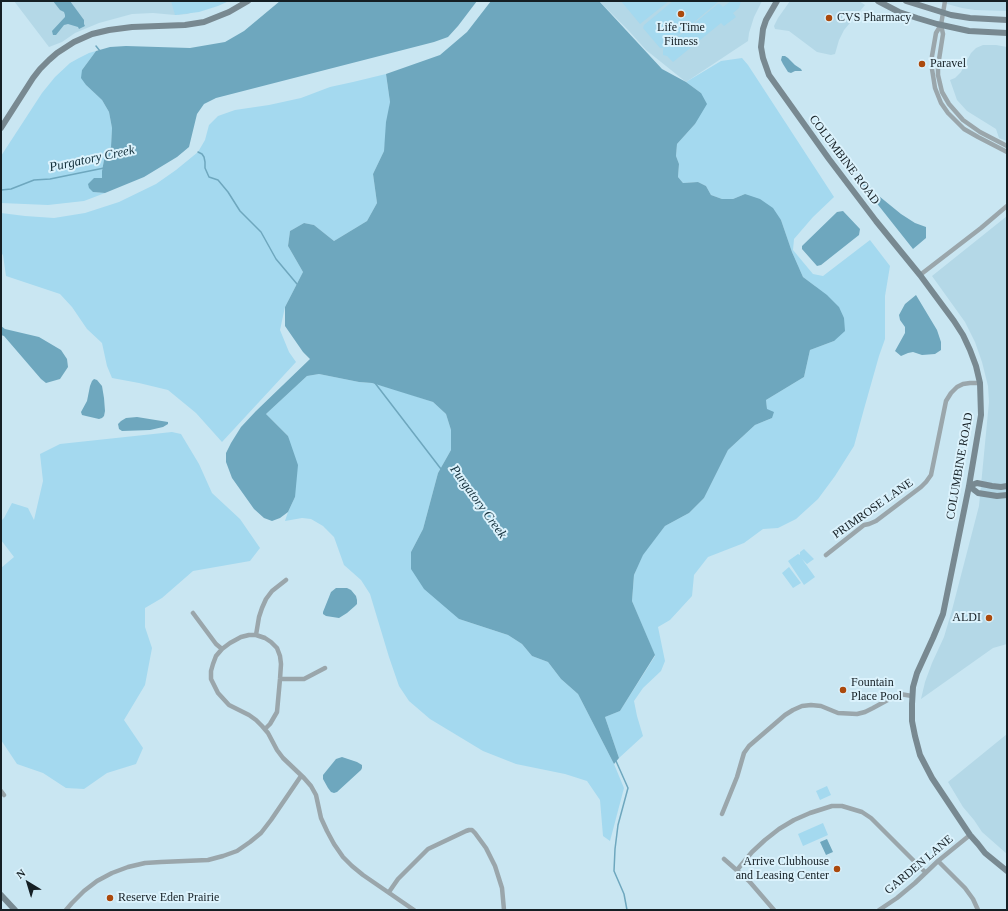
<!DOCTYPE html>
<style>
body{margin:0}
#map{position:relative;width:1008px;height:911px;overflow:hidden;background:#c9e6f2;font-family:"Times New Roman",serif}
canvas{display:block}
.frame{position:absolute;inset:0;border:2px solid #151f24;pointer-events:none}
.north{position:absolute;left:8px;top:863px;width:40px;height:40px;-webkit-text-stroke:3px #dbf2fc;paint-order:stroke;rotate:322deg;font-size:11px;font-weight:700;line-height:16px;text-align:center;color:#151f24}
.north::after{content:'';display:block;margin:auto;width:14px;height:18px;background:#151f24;clip-path:polygon(50% 0,100% 100%,50% 72%,0 100%)}
</style>
<div id="map">
<canvas width="1008" height="911"></canvas>
<div class="frame"></div>
<div class="north">N</div>
</div>
<script>
const ctx = document.querySelector('canvas').getContext('2d');
ctx.lineJoin = 'round';
function fill(path, color) { ctx.fillStyle = color; ctx.fill(path, 'evenodd'); }
const shape = rows => new Path2D(rows.map(r => 'M' + r).join(''));
function trace(path, color, width, dash) { ctx.strokeStyle = color; ctx.lineWidth = width; ctx.lineCap = dash ? 'butt' : 'round'; ctx.setLineDash(dash || []); ctx.stroke(path); }
function label(font, color, halo, rows, align = 'center') {
  ctx.font = font + ' "Times New Roman",serif'; ctx.lineWidth = 4; ctx.setLineDash([]); ctx.textBaseline = 'middle'; ctx.strokeStyle = halo; ctx.fillStyle = color; for (const [text, x, y, turn = 0] of rows) {
    ctx.save(); ctx.translate(x, y); ctx.rotate((+turn || 0) * Math.PI / 180); ctx.textAlign = isNaN(turn) ? turn : align; if (halo) ctx.strokeText(text, 0, 0); ctx.fillText(text, 0, 0); ctx.restore();
  }
}
const built = shape([
 [14,1,229,1,187,14,175,15,153,13,132,14,99,23,75,33,62,42,49,47],
 [599,1,762,1,754,17,749,33,748,41,686,82,646,50,629,31],
 [790,1,859,1,865,5,844,30,839,40,835,54,831,55,817,52,789,31,775,29,774,26,778,18],
 [936,1,1007,1,1007,11,975,10,962,8],
 [983,45,996,45,1007,47,1007,141,999,138,996,129,967,111,957,100,950,80,955,78,961,72,971,53,976,48],
 [1007,216,1007,644,993,648,921,699,925,682,932,663,944,637,952,610,979,506,989,402,988,386,982,362,975,342,965,322,932,276],
 [1007,734,1007,854,982,832,974,820,963,807,948,782]
]);
const green = shape([
 [171,1,229,1,218,6,199,12,175,15],
 [621,1,669,1,640,24],
 [673,1,717,1,718,2,663,48,660,48,643,28,644,25],
 [731,1,741,1,739,8,733,13,736,17,724,26,721,23,673,62,667,56,663,55,663,49,718,4,720,4,723,7],
 [96,51,82,70,86,85,102,100,109,112,112,128,111,147,104,160,102,171,102,178,93,192,105,193,84,201,48,205,1,203,1,156,42,93,55,77,70,63,79,58,89,53],
 [742,58,748,65,834,197,813,217,794,239,793,250,813,274,823,276,870,240,890,266,885,296,885,339,879,356,864,409,854,446,835,476,818,499,796,519,778,528,763,529,744,543,708,557,694,575,692,596,670,620,658,627,665,661,661,671,643,688,634,701,637,716,643,736,619,758,605,717,620,711,655,656,632,601,634,575,643,554,665,526,689,513,704,498,728,450,755,425,772,418,767,410,766,400,804,377,810,350,834,341,815,286,803,277,792,252,781,220,745,194,733,199,722,199,711,195,706,186,698,182,683,183,678,177,679,164,676,156,677,144,695,124,701,93,686,82,721,61],
 [386,74,390,102,384,151,373,174,377,203,367,221,334,241,314,225,304,223,290,231,288,246,303,272,285,307,280,330,289,352,296,362,222,442,196,413,168,390,139,383,112,378,107,366,102,343,87,329,72,307,60,294,6,276,3,255,1,253,1,213,25,216,54,218,85,213,119,202,156,184,176,170,198,152,205,140,209,125,218,116,235,110,269,105,301,98,330,87,353,82],
 [319,374,359,382,372,383,403,392,433,402,446,414,451,430,451,450,438,473,423,529,411,552,459,619,508,635,522,644,532,656,548,662,561,679,578,694,614,764,624,788,610,841,603,836,600,800,587,781,565,774,516,764,483,751,430,719,409,701,399,686,389,657,370,594,361,580,344,565,334,537,323,526,311,519,302,518,285,521,288,512,295,497,288,436,266,414,307,376],
 [172,432,181,434,199,464,212,493,240,519,260,548,250,561,193,571,162,598,145,608,145,627,152,648,145,685,124,720,143,748,136,764,107,773,84,789,66,788,43,773,17,764,1,740,1,568,14,557,1,540,1,521,4,518,12,503,28,508,34,520,43,481,40,454,60,444],
 [804,549,814,559,807,564,802,559,815,577,804,585,788,561,798,554,800,555,800,552],
 [789,567,801,583,793,588,782,573],
 [827,786,831,795,820,800,816,791],
 [823,823,828,835,803,846,798,834]
]);
const water = shape([
 [53,1,70,1,84,20,84,24,85,26,79,29,78,27,68,24,64,25,56,35,53,35,52,31,65,17,65,15,64,12,60,10],
 [280,1,477,1,458,26,448,37,434,42,216,98,204,104,197,114,189,147,177,157,144,177,105,193,93,192,89,188,88,184,94,178,102,178,102,171,104,160,111,147,112,128,109,112,102,100,86,85,81,78,82,70,96,51,110,47,126,46,190,48,225,42,244,31],
 [491,1,599,1,662,69,686,82,701,93,707,104,695,124,677,144,676,156,679,164,678,177,683,183,698,182,706,186,711,195,722,199,733,199,745,194,760,199,773,208,781,220,792,252,803,277,827,295,839,307,844,318,845,331,834,341,810,350,804,377,766,400,767,409,774,412,772,418,755,425,728,450,704,498,689,513,665,526,643,555,634,575,632,601,655,655,620,711,605,717,619,758,614,764,578,694,561,679,548,662,532,656,522,644,508,635,459,619,424,589,411,569,411,552,423,529,438,473,451,450,451,430,446,414,433,402,372,383,359,382,319,374,307,376,266,414,288,436,298,465,295,497,288,512,280,518,272,521,264,518,254,509,232,478,226,462,226,453,231,443,241,427,256,411,310,359,303,352,285,326,285,307,303,272,288,246,290,231,304,223,314,225,334,241,367,221,377,203,373,174,384,151,386,122,390,102,386,74,440,55,467,32],
 [782,56,785,56,788,58,795,65,801,69,802,71,795,71,791,73,788,72,783,64,781,60],
 [857,175,860,176,874,192,901,214,915,223,926,227,926,238,913,249,856,177],
 [843,211,860,229,859,235,821,265,817,266,802,249,802,246,837,212],
 [916,295,937,330,941,342,941,350,935,354,922,355,913,352,908,353,901,356,895,351,905,333,905,327,900,320,899,315,905,304],
 [1,326,5,329,39,337,61,350,67,359,68,367,60,379,46,383,41,379,4,336,1,335],
 [94,379,97,380,102,386,104,398,105,411,104,416,102,418,99,419,86,416,82,415,81,412,87,401,90,386,92,381],
 [137,417,168,422,168,424,163,427,150,430,122,431,119,429,118,424,121,421,126,418],
 [336,588,347,588,351,590,356,596,357,600,357,604,355,606,347,613,339,618,326,616,323,614,323,612,331,592],
 [342,757,357,762,362,765,362,768,361,770,337,792,334,793,331,792,328,788,323,779,323,775,336,759],
 [827,839,833,852,826,855,820,842]
]);
const stream = shape([
 [96,46,100,51],
 [198,152,202,154,204,157,205,162,205,168,209,177,218,180,228,192,240,211,261,232,276,259,297,284],
 [1,190,11,189,34,180,50,179,104,168],
 [375,383,441,469],
 [616,761,628,788,618,825,615,849,614,871,624,894,627,910]
]);
const street = shape([
 [945,1,941,25,943,34,938,66,938,75,942,92,949,104,963,120,980,132,1007,146],
 [941,25,936,33,932,56,932,69,935,88,941,103,948,113,964,129,978,137,1007,152],
 [920,275,981,228,1007,206],
 [826,555,864,525,869,524,876,521,921,487,926,482,931,475,946,401,951,393,957,387,963,384,970,383,980,383],
 [193,613,216,644,222,649],
 [256,635,259,617,262,608,266,599,272,591,286,580],
 [280,679,304,679,325,668],
 [265,729,270,724,277,712,280,679,281,664,280,656,277,648,271,642,265,638,256,635,249,635,241,637,230,643,222,649,216,656,213,664,211,671,211,679,218,693,229,705,249,715,256,720,262,726,268,733,277,750,283,758,304,778,311,786,316,795,321,818,327,831,334,844,343,857,352,866,363,875,414,910],
 [1,791,4,795],
 [722,814,737,777,744,753,749,746,785,715,793,710,802,706,811,705,821,706,838,713,857,714,865,712,873,708,895,696,900,694,912,696],
 [724,859,749,881,774,910],
 [938,861,965,888,973,899,978,910],
 [737,870,752,852,765,840,779,829,794,820,810,813,832,806,842,806,862,812,871,818,925,872],
 [389,892,398,879,428,849,466,831,469,830,472,830,475,833,486,848,495,866,502,888,504,910],
 [66,910,72,903,84,891,97,881,112,873,128,867,145,863,161,862,208,860,223,856,237,851,250,842,261,833,271,820,301,776],
 [879,910,897,898,915,883,938,861,970,835]
]);
const secondary = shape([
 [777,1,766,20,763,29,761,47,763,58,769,75,829,159,876,221,920,275,954,321,963,335,970,350,976,366,980,383,981,415,969,486,943,614,933,638,917,673,913,687,912,704,912,721,915,736,920,755,932,778,970,835,978,844,985,853,1007,871],
 [878,1,899,12,917,18,937,24,969,31,1007,33],
 [906,1,951,15,970,18,1007,20],
 [1,128,33,78,40,69,49,60,57,53,74,42,92,34,109,30,132,27,185,25,204,22,229,12,248,1],
 [969,486,978,493,997,496,1007,495],
 [969,486,977,483,992,486,1001,487,1007,486],
 [1,895,15,910]
]);
const markers = [
 [681,14,4,"#ab490c"],
 [829,18,4,"#ab490c"],
 [922,64,4,"#ab490c"],
 [989,618,4,"#ab490c"],
 [843,690,4,"#ab490c"],
 [837,869,4,"#ab490c"],
 [110,898,4,"#ab490c"]
];
const poiNames = [
 ["CVS Pharmacy",837,18],
 ["Life Time",681,28,"center"],
 ["Fitness",681,42,"center"],
 ["Paravel",930,64],
 ["ALDI",981,618,"right"],
 ["Fountain",851,683],
 ["Place Pool",851,697],
 ["Arrive Clubhouse",829,862,"right"],
 ["and Leasing Center",829,876,"right"],
 ["Reserve Eden Prairie",118,898]
];
const streetNames = [
 ["COLUMBINE ROAD",844,160,53],
 ["COLUMBINE ROAD",960,466,-80],
 ["PRIMROSE LANE",873,509,-35],
 ["GARDEN LANE",919,865,-40]
];
const waterNames = [
 ["Purgatory Creek",92,159,-12],
 ["Purgatory Creek",478,502,54]
];
fill(built, '#b4d8e7');
fill(green, '#a4d9ef');
fill(water, '#6ea7be');
trace(stream, '#6ea7be', 1.5);
trace(street, '#9aa6ab', 4.5);
trace(secondary, '#788991', 6);
for (const [x, y, r, color] of markers) { const dot = new Path2D(); dot.arc(x, y, r, 0, 2 * Math.PI); ctx.fillStyle = color; ctx.fill(dot); trace(dot, '#dbf2fc', 1.5); }
label('12px', '#151f24', '#dbf2fc', poiNames, 'left');
label('12px', '#151f24', '#dbf2fc', streetNames);
label('italic 13px', '#15313c', '#dbf2fc', waterNames);
</script>
